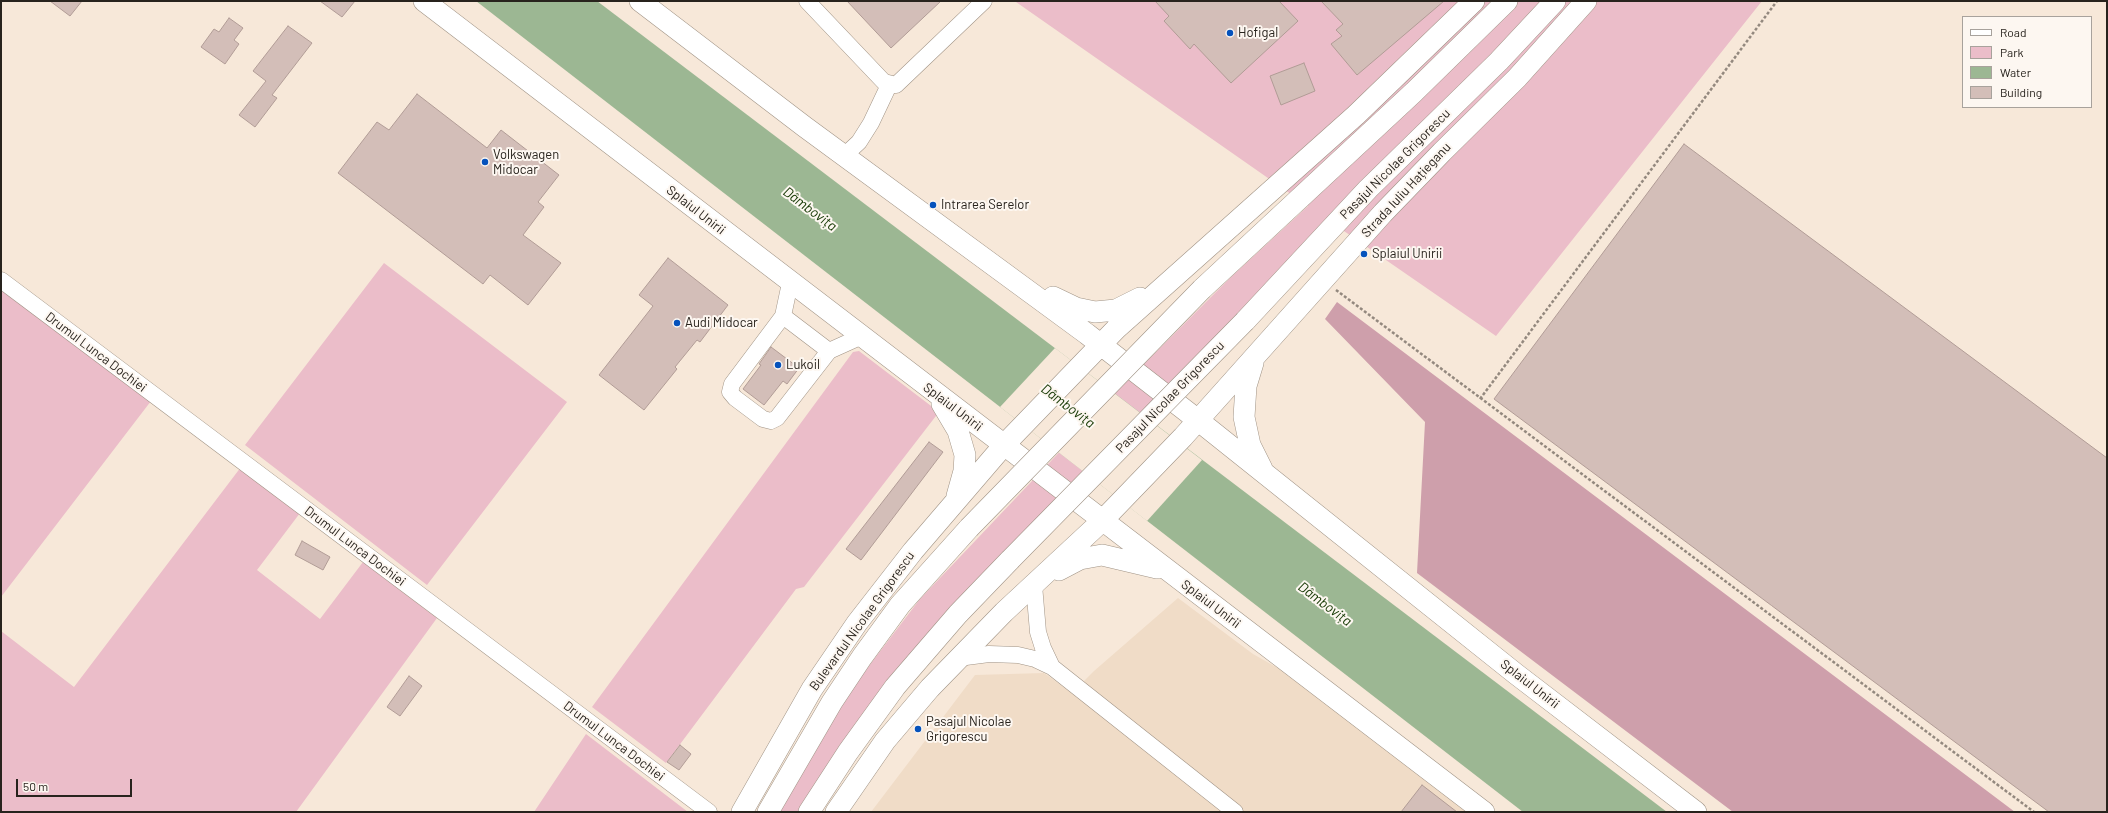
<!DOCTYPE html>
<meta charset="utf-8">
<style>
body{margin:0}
#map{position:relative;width:2108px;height:813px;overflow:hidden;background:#f7e8d9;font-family:Barlow,sans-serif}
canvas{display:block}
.frame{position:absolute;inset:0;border:2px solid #28231d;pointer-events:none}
.legend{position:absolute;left:1962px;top:16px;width:130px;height:92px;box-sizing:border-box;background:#fdf7f1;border:1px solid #a8a29c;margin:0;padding:5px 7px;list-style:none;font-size:12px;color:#28231d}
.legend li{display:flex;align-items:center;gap:8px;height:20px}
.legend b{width:20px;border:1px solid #a8a29c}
.scale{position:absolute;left:16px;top:779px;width:116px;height:18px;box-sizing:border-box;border:2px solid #28231d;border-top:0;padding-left:5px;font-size:12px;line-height:14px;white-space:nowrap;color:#28231d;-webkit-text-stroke:3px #fdf7f1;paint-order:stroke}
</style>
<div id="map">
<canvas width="2108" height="813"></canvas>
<div class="frame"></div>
<ul class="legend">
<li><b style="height:5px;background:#fff"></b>Road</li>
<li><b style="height:11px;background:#ebbdc9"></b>Park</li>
<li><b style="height:11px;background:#9cb793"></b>Water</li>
<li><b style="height:11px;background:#d3beb8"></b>Building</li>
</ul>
<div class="scale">50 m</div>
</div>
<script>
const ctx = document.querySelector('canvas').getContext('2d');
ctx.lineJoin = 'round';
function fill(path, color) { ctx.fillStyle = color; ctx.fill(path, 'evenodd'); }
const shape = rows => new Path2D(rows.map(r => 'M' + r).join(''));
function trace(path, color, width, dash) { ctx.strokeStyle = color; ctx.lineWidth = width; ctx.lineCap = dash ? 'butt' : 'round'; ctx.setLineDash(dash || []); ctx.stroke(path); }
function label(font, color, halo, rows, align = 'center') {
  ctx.font = font + ' Barlow,sans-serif'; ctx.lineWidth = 4; ctx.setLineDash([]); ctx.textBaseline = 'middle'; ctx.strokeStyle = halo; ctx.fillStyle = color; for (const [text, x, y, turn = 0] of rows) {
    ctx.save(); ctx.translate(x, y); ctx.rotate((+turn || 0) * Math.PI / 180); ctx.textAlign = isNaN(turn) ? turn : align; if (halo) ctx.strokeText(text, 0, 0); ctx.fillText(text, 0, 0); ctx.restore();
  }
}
const built = shape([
 [1178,598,1253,654,1301,681,1472,812,871,812,975,675,1044,673,1072,693,1094,671]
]);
const green = shape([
 [1017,1,1762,1,1496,336,1328,220,1153,404,799,812,778,812,852,688,920,599,1125,383,1231,277,1308,206,1016,2],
 [384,263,567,402,427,585,245,445],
 [1,290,151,401,1,597],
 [859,351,939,412,804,587,796,589,666,763,592,707,853,352],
 [241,467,300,513,257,570,320,619,363,562,437,618,296,812,1,812,1,631,74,687],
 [586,734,688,812,534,812]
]);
const forest = shape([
 [1337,302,2015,812,1733,812,1417,573,1425,422,1325,319]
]);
const water = shape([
 [476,1,597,1,1667,812,1523,812]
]);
const pier = shape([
 [1055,348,1202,460,1147,521,1000,407]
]);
const building = shape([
 [50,1,82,1,70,16,50,1],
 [320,1,355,1,342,17,320,1],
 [847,1,941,1,891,48,847,1],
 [1155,1,1279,1,1298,21,1231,83,1194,44,1190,49,1164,21,1169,16,1155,1],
 [1321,1,1444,1,1357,75,1331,44,1342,36,1336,30,1343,24,1321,1],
 [229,18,243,28,234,40,239,44,225,64,201,47,214,29,219,32,229,18],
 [288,26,312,43,272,95,277,98,255,127,239,115,266,81,253,71,288,26],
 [1304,63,1315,91,1281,105,1270,76,1304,63],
 [417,94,487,148,501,130,559,175,538,202,544,207,523,235,561,263,528,305,490,275,483,284,338,173,377,122,389,130,417,94],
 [1684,144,2107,458,2107,812,2049,812,1494,399,1684,144],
 [668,258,728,305,700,342,697,340,675,367,677,369,644,410,599,375,653,306,639,295,668,258],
 [771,347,799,368,787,384,783,381,764,405,743,389,761,365,759,364,771,347],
 [929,442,943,452,861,560,846,549,929,442],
 [302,541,330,557,323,570,295,555,302,541],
 [409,676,422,686,400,716,387,707,409,676],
 [680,745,691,754,679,770,667,762,680,745],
 [1422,785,1457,812,1401,812,1422,785]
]);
const path = shape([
 [1336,290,2034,812],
 [1480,399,1777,1]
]);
const minor = shape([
 [807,1,884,82,896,85,984,1],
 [844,156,859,142,871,123,889,85],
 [1,280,709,812],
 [790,283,783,316,829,351,860,337],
 [783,316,732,384,730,392,735,398,763,419,771,421,777,418,829,351],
 [1034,585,1038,632,1043,648,1052,667],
 [958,658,989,654,1018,655,1035,659,1052,667,1235,812]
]);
const major = shape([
 [424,1,1484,812],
 [640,1,805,127,1087,334,1199,421,1516,674,1696,812],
 [1202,289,1414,92,1507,1],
 [1053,297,1076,308,1095,312,1116,310,1140,298],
 [1245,321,1368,189,1499,61,1555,1],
 [1253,363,1246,386,1244,417,1250,445,1262,469],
 [942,404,958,431,965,455,964,471,957,496],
 [1059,570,1080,559,1102,555,1157,568],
 [742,812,812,689,857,623,913,551,1004,445,1116,329,1356,115,1474,1],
 [768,812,832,702,862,657,900,605,969,528],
 [809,812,848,752,895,687,958,614,1010,560],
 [836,812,885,741,930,688,1004,612,1102,521,1183,437,1383,213,1442,152,1517,78,1586,1]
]);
const majorBridge = shape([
 [969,528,1202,289],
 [1010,560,1245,321]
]);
const markers = [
 [1230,33,4,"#0552bc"],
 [485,162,4,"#0552bc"],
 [933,205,4,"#0552bc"],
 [1364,254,4,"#0552bc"],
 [677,323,4,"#0552bc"],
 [778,365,4,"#0552bc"],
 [918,729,4,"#0552bc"]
];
const poiNames = [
 ["Hofigal",1238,33],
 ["Volkswagen",493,155],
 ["Midocar",493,170],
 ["Intrarea Serelor",941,205],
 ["Splaiul Unirii",1372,254],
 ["Audi Midocar",685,323],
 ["Lukoil",786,365],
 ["Pasajul Nicolae",926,722],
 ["Grigorescu",926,737]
];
const streetNames = [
 ["Pasajul Nicolae Grigorescu",1395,164,-45],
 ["Strada Iuliu Hațieganu",1406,190,-47],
 ["Splaiul Unirii",696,210,38],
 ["Drumul Lunca Dochiei",96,352,37],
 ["Pasajul Nicolae Grigorescu",1170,397,-46],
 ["Splaiul Unirii",953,407,37],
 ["Drumul Lunca Dochiei",355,546,37],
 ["Splaiul Unirii",1211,604,37],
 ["Bulevardul Nicolae Grigorescu",862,621,-54],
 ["Splaiul Unirii",1530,684,38],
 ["Drumul Lunca Dochiei",614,741,37]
];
const waterNames = [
 ["Dâmbovița",810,209,37],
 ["Dâmbovița",1068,406,37],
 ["Dâmbovița",1325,604,37]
];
fill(built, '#f0dcc7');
fill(green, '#ebbdc9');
fill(forest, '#ce9fab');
fill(water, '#9cb793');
fill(pier, '#f7e8d9');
fill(building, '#d3beb8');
trace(building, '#b19c96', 1);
trace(minor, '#a09385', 17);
trace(major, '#a09385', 22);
trace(path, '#93887e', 2.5, [3, 2]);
trace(minor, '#fff', 16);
trace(major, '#fff', 21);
trace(majorBridge, '#a09385', 22, []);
trace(majorBridge, '#fff', 21);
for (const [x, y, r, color] of markers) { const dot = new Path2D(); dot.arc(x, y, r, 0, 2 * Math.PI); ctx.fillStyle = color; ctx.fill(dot); trace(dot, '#fdf7f1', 1.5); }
label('13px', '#28231d', '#fdf7f1', poiNames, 'left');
label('13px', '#28231d', '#fdf7f1', streetNames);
label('italic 14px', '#163904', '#fdf7f1', waterNames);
</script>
